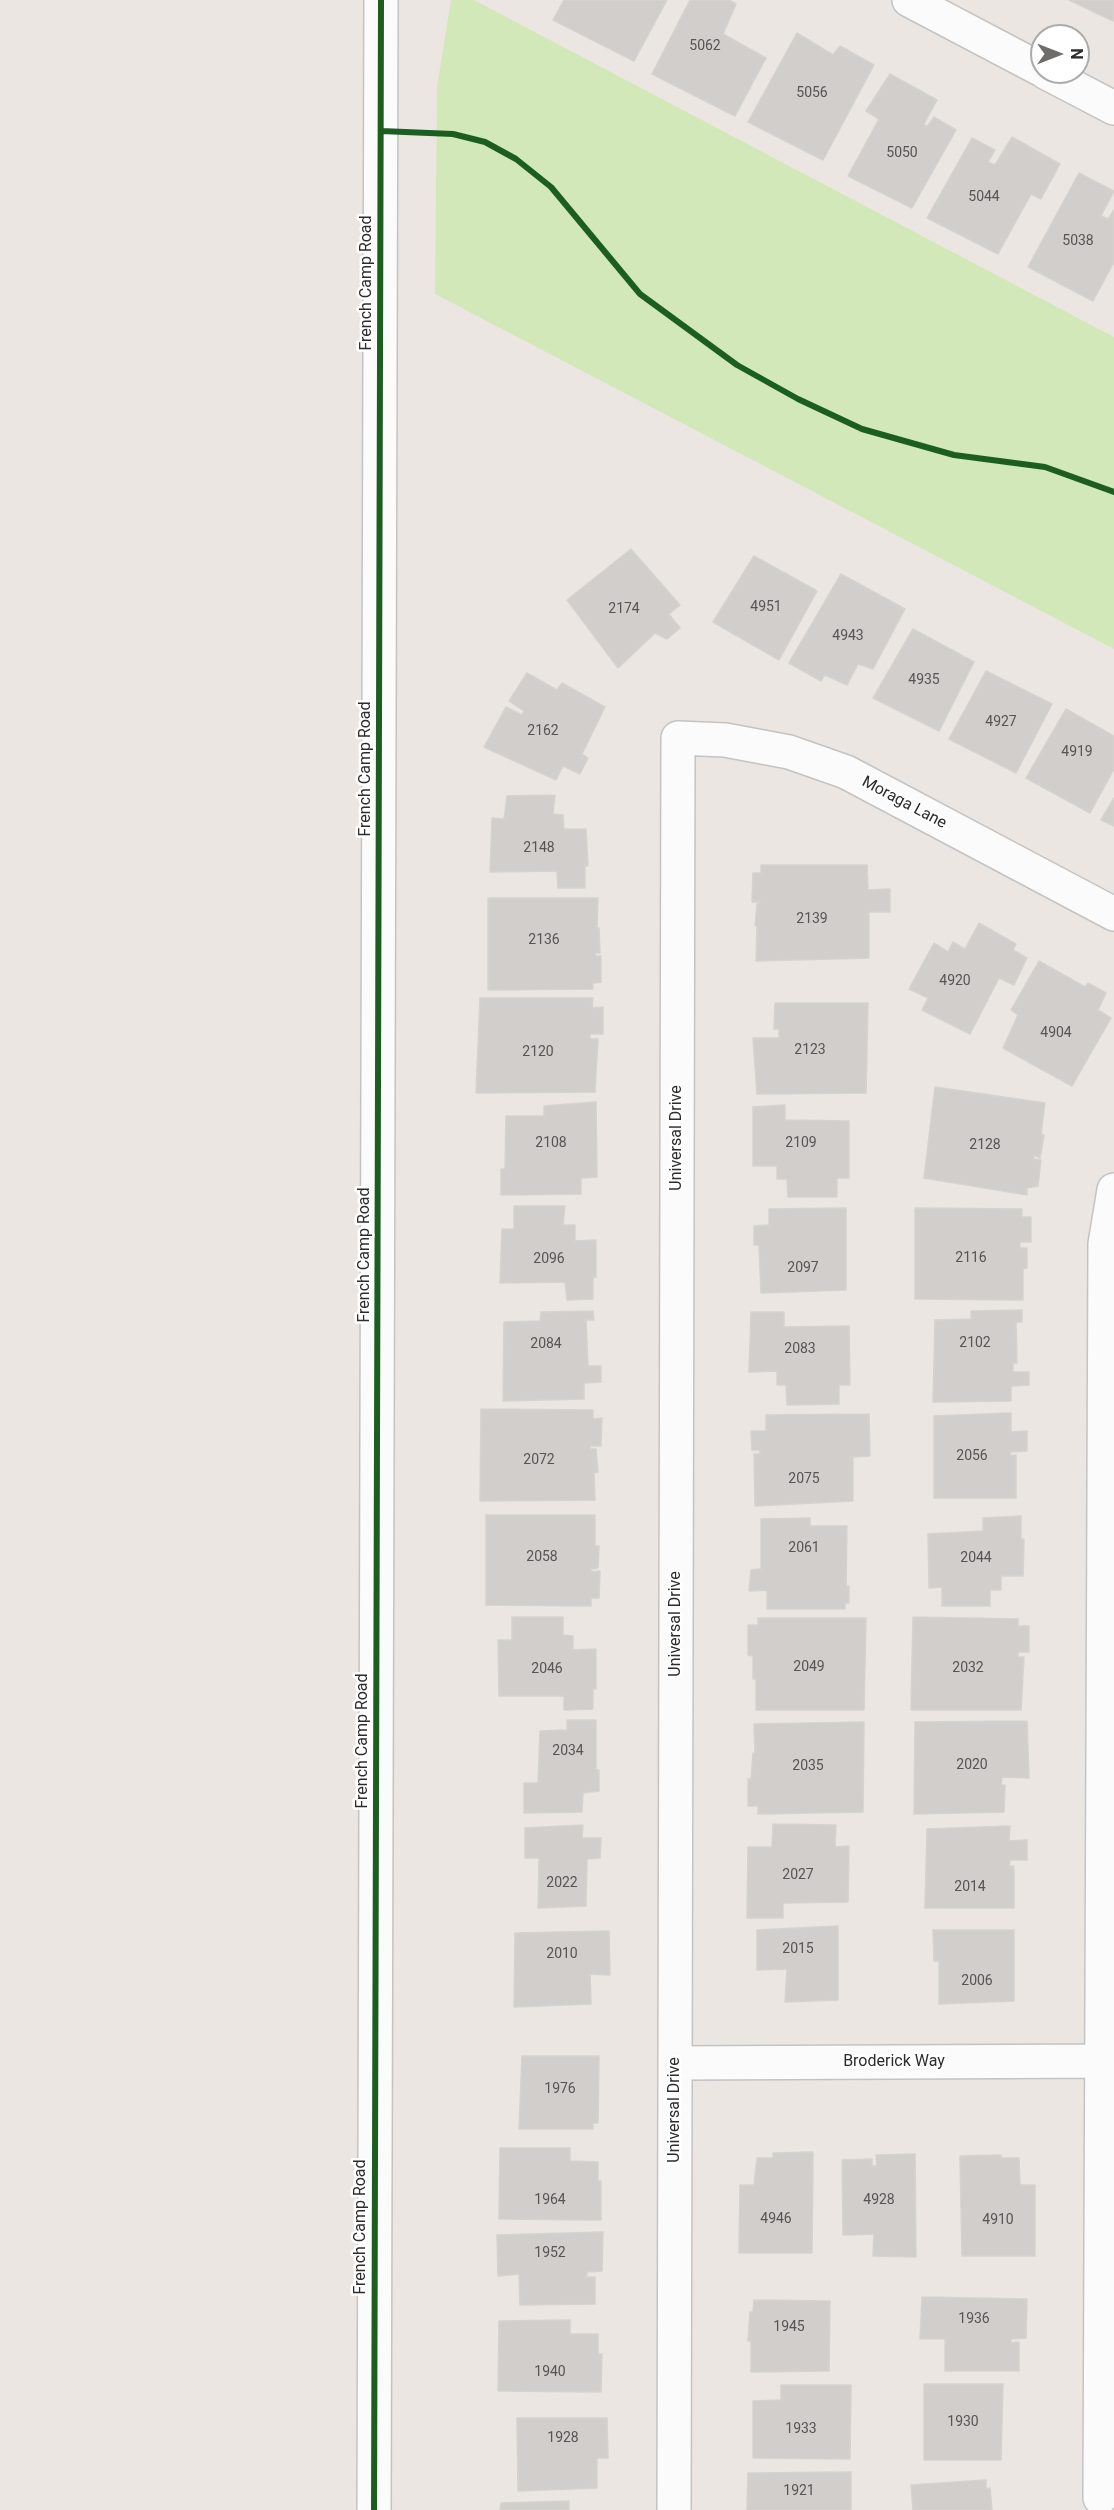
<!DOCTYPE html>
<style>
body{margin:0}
#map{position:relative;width:1114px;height:2510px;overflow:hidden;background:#ebe6e2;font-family:Roboto,sans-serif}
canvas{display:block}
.north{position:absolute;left:1030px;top:24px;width:60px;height:60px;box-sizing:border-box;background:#fff;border:2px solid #ababab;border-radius:50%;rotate:90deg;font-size:16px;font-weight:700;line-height:24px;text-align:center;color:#2c2c2c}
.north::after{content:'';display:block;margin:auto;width:21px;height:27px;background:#6f6d6c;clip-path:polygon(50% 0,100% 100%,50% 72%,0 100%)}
</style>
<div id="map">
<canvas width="1114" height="2510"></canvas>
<div class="north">N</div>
</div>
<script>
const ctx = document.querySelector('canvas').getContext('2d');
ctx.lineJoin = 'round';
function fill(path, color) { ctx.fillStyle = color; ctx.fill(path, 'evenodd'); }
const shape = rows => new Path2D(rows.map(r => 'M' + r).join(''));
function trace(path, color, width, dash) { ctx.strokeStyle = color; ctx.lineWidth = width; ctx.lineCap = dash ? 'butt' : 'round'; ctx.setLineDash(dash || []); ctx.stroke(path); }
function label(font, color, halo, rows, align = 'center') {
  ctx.font = font + ' Roboto,sans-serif'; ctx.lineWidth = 5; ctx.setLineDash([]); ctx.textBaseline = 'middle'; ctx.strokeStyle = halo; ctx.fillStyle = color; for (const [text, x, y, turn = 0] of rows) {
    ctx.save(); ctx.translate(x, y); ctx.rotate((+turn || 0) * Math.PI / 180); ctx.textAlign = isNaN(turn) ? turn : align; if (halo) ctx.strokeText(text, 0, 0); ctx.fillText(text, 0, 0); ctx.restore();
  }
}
const green = shape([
 [451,0,474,0,1114,337,1114,649,435,294,437,87]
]);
const building = shape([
 [564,0,667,0,634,61,553,20,564,0],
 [690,0,729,0,736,4,723,34,766,58,735,116,652,74,690,0],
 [1069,0,1114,0,1114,19,1113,21,1069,0],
 [797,33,833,55,840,46,874,65,823,160,748,122,797,33],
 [890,74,937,100,924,124,927,127,934,117,956,130,912,208,848,176,879,119,866,111,890,74],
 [1012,137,1060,164,1041,199,1031,194,998,254,927,218,972,138,995,150,988,162,995,165,1012,137],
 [1079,173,1114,191,1101,216,1108,219,1114,210,1114,262,1093,301,1028,267,1079,173],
 [631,549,680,605,669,614,680,628,667,639,655,633,618,668,567,600,631,549],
 [754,556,817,591,779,660,713,622,754,556],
 [841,574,905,609,873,669,858,664,847,685,825,675,821,681,789,663,841,574],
 [913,629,974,662,939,731,873,698,913,629],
 [986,671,1052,704,1016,773,949,739,986,671],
 [527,673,557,690,562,683,605,707,582,754,588,758,580,774,563,766,556,780,484,747,506,707,522,715,524,711,509,701,527,673],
 [1066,709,1114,736,1114,769,1090,813,1026,778,1066,709],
 [555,795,553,814,563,815,564,829,586,829,588,866,585,866,585,888,558,888,557,871,490,872,492,818,504,819,507,796,555,795],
 [1114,798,1114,826,1101,820,1114,798],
 [761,865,867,865,868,890,890,889,890,912,869,912,869,958,756,961,757,926,755,926,757,904,761,902,752,902,753,873,761,873,761,865],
 [488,898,598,898,597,928,599,928,600,953,595,953,595,956,601,956,601,982,593,983,593,989,488,990,488,898],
 [979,923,1016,944,1013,950,1027,958,1014,985,999,978,970,1034,922,1010,928,998,909,989,934,943,948,952,953,942,965,949,979,923],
 [1039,961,1085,987,1088,983,1106,993,1098,1010,1111,1018,1072,1086,1003,1048,1018,1015,1011,1010,1039,961],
 [480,998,593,998,592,1008,603,1007,603,1034,590,1034,590,1039,598,1039,595,1092,476,1093,480,998],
 [775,1003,868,1003,866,1093,757,1094,753,1038,779,1038,779,1029,774,1029,775,1003],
 [935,1087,1045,1103,1041,1134,1044,1135,1040,1158,1034,1155,1033,1159,1041,1160,1038,1186,1027,1188,1027,1195,924,1178,935,1087],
 [596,1102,597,1177,581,1178,581,1194,501,1195,501,1169,505,1169,506,1116,544,1116,544,1106,596,1102],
 [785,1105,785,1120,849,1121,849,1178,837,1178,837,1197,788,1197,787,1179,777,1179,777,1166,753,1166,753,1107,785,1105],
 [514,1206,565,1206,563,1225,575,1225,575,1241,596,1240,596,1277,593,1278,593,1299,567,1300,565,1282,500,1283,502,1229,514,1229,514,1206],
 [846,1208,846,1290,761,1293,759,1245,754,1245,754,1226,769,1225,769,1209,846,1208],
 [915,1208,1022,1209,1022,1217,1031,1217,1031,1242,1020,1242,1020,1248,1027,1248,1027,1268,1023,1269,1023,1300,915,1299,915,1208],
 [1022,1310,1022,1322,1016,1322,1017,1363,1013,1363,1013,1372,1029,1372,1029,1385,1011,1386,1011,1401,933,1402,935,1320,971,1319,971,1311,1022,1310],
 [593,1311,594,1320,586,1320,588,1366,601,1366,601,1382,584,1383,584,1399,503,1401,504,1322,540,1321,541,1312,593,1311],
 [751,1312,784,1312,784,1327,849,1326,850,1385,839,1385,839,1404,787,1405,786,1385,777,1385,777,1371,749,1372,751,1312],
 [481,1409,593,1410,593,1419,602,1418,601,1446,590,1446,590,1449,596,1449,598,1472,594,1473,595,1500,480,1501,481,1409],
 [1011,1413,1011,1432,1027,1431,1027,1451,1010,1452,1011,1456,1016,1455,1016,1498,934,1498,934,1416,1011,1413],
 [869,1414,870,1456,853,1457,853,1501,755,1506,754,1454,760,1454,760,1450,752,1450,751,1431,766,1431,766,1415,869,1414],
 [486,1515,595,1515,595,1546,599,1546,598,1568,591,1569,591,1572,600,1571,599,1598,591,1598,591,1606,486,1605,486,1515],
 [1021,1516,1021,1540,1024,1539,1023,1576,1001,1576,1001,1590,990,1590,990,1606,942,1606,942,1587,929,1588,928,1534,983,1531,983,1518,1021,1516],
 [810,1518,810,1526,847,1526,846,1586,849,1586,849,1603,845,1603,845,1609,767,1609,767,1590,749,1591,751,1570,761,1569,761,1519,810,1518],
 [512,1617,563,1617,563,1635,573,1636,573,1650,596,1649,596,1689,593,1689,593,1709,564,1710,564,1696,499,1696,498,1640,512,1640,512,1617],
 [913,1617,1018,1619,1018,1626,1029,1626,1029,1652,1018,1652,1018,1657,1024,1657,1021,1710,911,1710,913,1617],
 [758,1618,866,1618,864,1710,756,1710,756,1679,753,1679,753,1656,748,1655,748,1625,758,1625,758,1618],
 [567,1720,596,1720,596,1770,599,1770,599,1791,583,1793,582,1812,524,1813,524,1783,538,1783,540,1731,567,1730,567,1720],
 [1027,1721,1029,1778,1002,1777,1001,1785,1005,1785,1004,1812,914,1814,915,1722,1027,1721],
 [864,1722,863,1812,758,1814,758,1806,748,1806,748,1779,751,1779,753,1753,755,1753,754,1724,864,1722],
 [773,1824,836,1825,835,1847,849,1846,848,1902,783,1903,783,1918,747,1918,748,1847,772,1847,773,1824],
 [583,1825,582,1838,601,1838,600,1858,587,1859,586,1906,538,1908,539,1858,525,1858,525,1828,583,1825],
 [1010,1826,1009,1841,1027,1840,1027,1860,1010,1860,1009,1866,1014,1866,1014,1908,925,1908,927,1829,1010,1826],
 [838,1926,838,2000,785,2002,787,1969,757,1970,757,1930,838,1926],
 [933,1930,1014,1930,1014,2001,939,2004,939,1961,934,1961,933,1930],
 [609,1931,610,1975,590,1974,591,2004,514,2007,515,1933,609,1931],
 [522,2056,599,2056,598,2123,593,2123,593,2129,519,2129,522,2056],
 [500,2148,570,2148,570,2161,598,2162,598,2181,601,2181,601,2220,499,2219,500,2148],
 [813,2152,812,2253,739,2253,740,2185,754,2185,757,2158,773,2158,773,2153,813,2152],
 [915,2154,916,2257,873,2256,874,2234,843,2235,842,2160,872,2159,872,2166,877,2166,876,2155,915,2154],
 [1001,2155,1001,2158,1019,2158,1020,2185,1035,2185,1035,2256,962,2256,960,2156,1001,2155],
 [603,2232,602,2271,587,2272,587,2277,595,2277,595,2304,520,2305,519,2274,498,2276,497,2235,603,2232],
 [922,2297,1027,2299,1026,2338,1011,2339,1011,2343,1019,2342,1019,2371,945,2371,945,2339,920,2339,922,2297],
 [754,2300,830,2301,829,2371,751,2372,751,2341,748,2341,750,2312,753,2312,754,2300],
 [570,2320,570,2334,598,2334,598,2354,602,2354,601,2392,498,2391,499,2321,570,2320],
 [924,2384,1003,2384,1001,2460,924,2460,924,2384],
 [781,2385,851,2385,850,2459,753,2458,753,2401,781,2400,781,2385],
 [517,2418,607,2418,608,2458,597,2458,597,2488,518,2491,517,2418],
 [851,2472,851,2510,747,2510,748,2473,851,2472],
 [986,2480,986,2489,990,2488,992,2510,913,2510,911,2485,986,2480],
 [569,2501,569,2510,500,2510,501,2503,569,2501]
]);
const minor = shape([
 [909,0,1042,70],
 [1045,72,1114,108],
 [675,2063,1114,2061],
 [1100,2498,1105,1244,1114,1190],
 [674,2510,678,738,725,740,789,752,846,772,1114,914]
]);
const tertiary = shape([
 [374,2510,381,0]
]);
const cycleway = shape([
 [381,131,453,134,485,142,516,159,551,187,640,294,737,365,798,399,862,429,954,455,1045,467,1114,492],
 [374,2510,381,0]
]);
const numberNames = [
 ["5062",705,46],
 ["5056",812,93],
 ["5050",902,153],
 ["5044",984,197],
 ["5038",1078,241],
 ["4951",766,607],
 ["2174",624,609],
 ["4943",848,636],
 ["4935",924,680],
 ["4927",1001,722],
 ["2162",543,731],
 ["4919",1077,752],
 ["2148",539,848],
 ["2139",812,919],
 ["2136",544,940],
 ["4920",955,981],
 ["4904",1056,1033],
 ["2123",810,1050],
 ["2120",538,1052],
 ["2108",551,1143],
 ["2109",801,1143],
 ["2128",985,1145],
 ["2116",971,1258],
 ["2096",549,1259],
 ["2097",803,1268],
 ["2102",975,1343],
 ["2084",546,1344],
 ["2083",800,1349],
 ["2056",972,1456],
 ["2072",539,1460],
 ["2075",804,1479],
 ["2061",804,1548],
 ["2058",542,1557],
 ["2044",976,1558],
 ["2049",809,1667],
 ["2032",968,1668],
 ["2046",547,1669],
 ["2034",568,1751],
 ["2020",972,1765],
 ["2035",808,1766],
 ["2027",798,1875],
 ["2022",562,1883],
 ["2014",970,1887],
 ["2015",798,1949],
 ["2010",562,1954],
 ["2006",977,1981],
 ["1976",560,2089],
 ["1964",550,2200],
 ["4928",879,2200],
 ["4946",776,2219],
 ["4910",998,2220],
 ["1952",550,2253],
 ["1936",974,2319],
 ["1945",789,2327],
 ["1940",550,2372],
 ["1930",963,2422],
 ["1933",801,2429],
 ["1928",563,2438],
 ["1921",799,2491]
];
const streetNames = [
 ["French Camp Road",367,283,-90],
 ["French Camp Road",366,769,-90],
 ["Moraga Lane",904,803,28],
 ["Universal Drive",677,1138,-90],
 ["French Camp Road",365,1255,-90],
 ["Universal Drive",676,1624,-90],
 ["French Camp Road",363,1741,-90],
 ["Broderick Way",894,2062],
 ["Universal Drive",675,2110,-90],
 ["French Camp Road",361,2227,-90]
];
fill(green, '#d3e8b9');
fill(building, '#d1cecb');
trace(building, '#d6d2ce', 1.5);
trace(minor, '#c4c3c3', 36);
trace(tertiary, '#c4c3c3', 36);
trace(minor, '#fcfbfb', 33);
trace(tertiary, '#fcfbfb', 33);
trace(cycleway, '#1b5e20', 6);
label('14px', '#565554', null, numberNames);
label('16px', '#2c2c2c', '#fff', streetNames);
</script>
